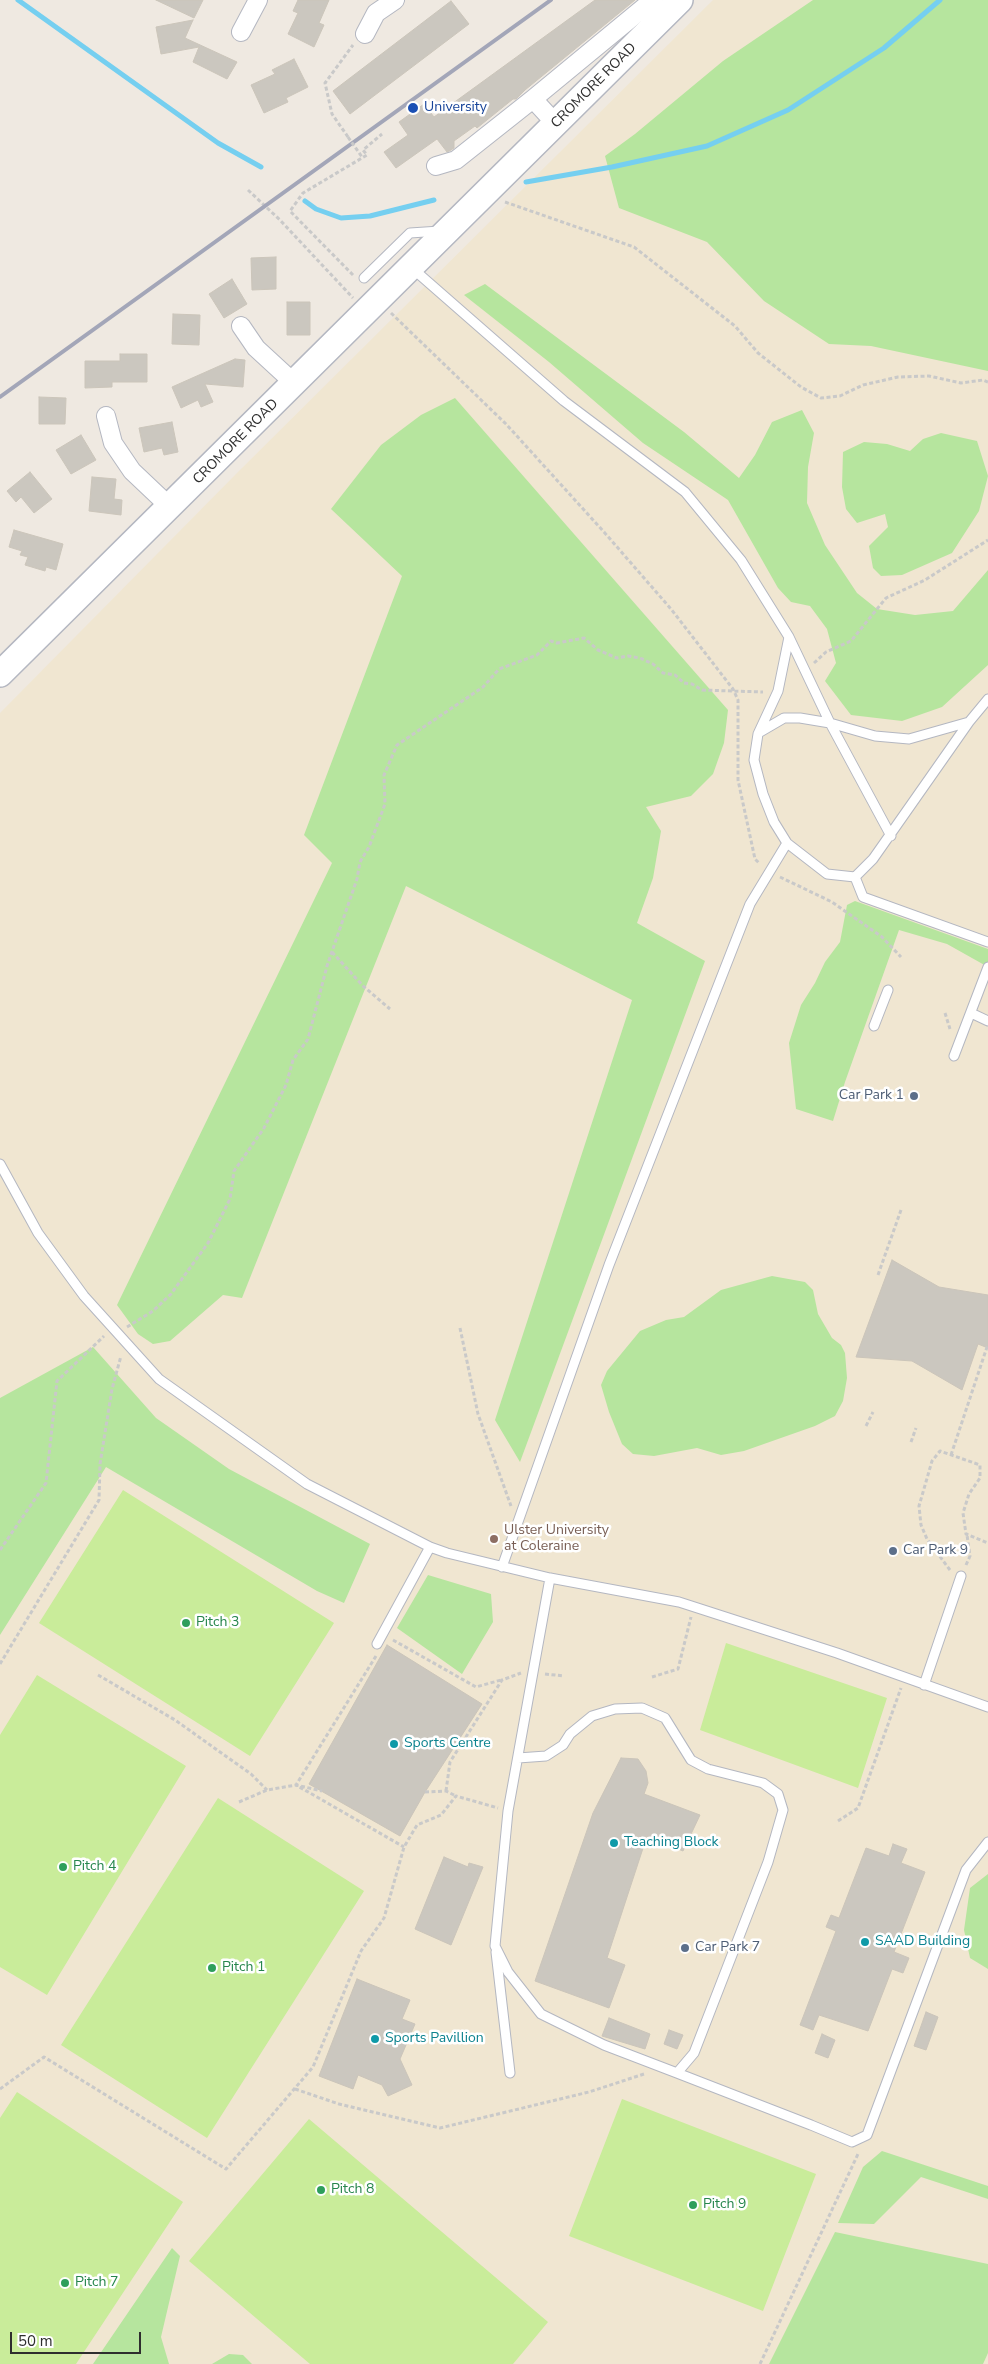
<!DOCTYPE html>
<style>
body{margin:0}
#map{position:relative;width:988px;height:2364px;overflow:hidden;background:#efe9e1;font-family:"Nunito Sans",sans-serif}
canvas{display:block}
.scale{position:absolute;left:10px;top:2332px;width:131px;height:22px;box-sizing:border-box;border:2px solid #2e2e2e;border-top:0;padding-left:6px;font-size:15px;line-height:18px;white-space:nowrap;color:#2e2e2e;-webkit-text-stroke:4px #fff;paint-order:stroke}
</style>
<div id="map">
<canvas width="988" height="2364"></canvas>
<div class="scale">50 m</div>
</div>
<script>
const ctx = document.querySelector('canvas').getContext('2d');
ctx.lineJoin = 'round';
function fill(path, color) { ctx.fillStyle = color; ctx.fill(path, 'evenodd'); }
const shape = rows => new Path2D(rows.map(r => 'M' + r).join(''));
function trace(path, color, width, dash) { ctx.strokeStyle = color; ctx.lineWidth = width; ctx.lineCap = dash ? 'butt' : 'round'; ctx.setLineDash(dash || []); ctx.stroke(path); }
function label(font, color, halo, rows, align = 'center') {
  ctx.font = font + ' "Nunito Sans",sans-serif'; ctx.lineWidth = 5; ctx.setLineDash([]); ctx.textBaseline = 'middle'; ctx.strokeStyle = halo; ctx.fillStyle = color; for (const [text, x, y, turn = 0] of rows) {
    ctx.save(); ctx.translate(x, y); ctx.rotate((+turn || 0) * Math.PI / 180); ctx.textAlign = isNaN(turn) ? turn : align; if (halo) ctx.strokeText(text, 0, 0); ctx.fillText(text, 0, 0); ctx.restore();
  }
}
const education = shape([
 [713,0,988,0,988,2364,0,2364,0,713,238,472]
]);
const green = shape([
 [813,0,988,0,988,371,871,346,829,344,764,301,707,242,619,208,605,156,635,134,723,61],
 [485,284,684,432,739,478,755,455,772,422,802,410,814,433,808,467,807,503,825,545,857,593,877,609,915,615,953,611,988,570,988,665,942,707,902,721,851,715,825,681,836,663,827,629,810,606,791,602,778,588,728,500,643,443,549,362,464,295],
 [455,398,728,710,724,743,713,774,691,796,646,807,661,831,653,878,637,923,705,961,520,1462,495,1420,632,1000,406,886,242,1298,223,1295,170,1341,153,1344,138,1334,117,1305,332,863,304,835,402,576,331,509,381,445,421,415],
 [941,433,977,441,988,476,979,511,952,553,902,575,881,576,873,568,869,546,888,527,885,514,857,523,846,509,842,487,843,452,864,442,887,444,910,451,923,439],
 [855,901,988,949,988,967,947,944,899,930,845,1082,833,1121,796,1109,789,1043,801,1005,815,983,825,962,840,942,847,905],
 [772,1276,805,1282,813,1290,818,1314,832,1338,841,1345,845,1353,847,1378,843,1401,835,1416,815,1426,744,1451,721,1455,697,1448,654,1456,633,1454,622,1444,609,1412,601,1385,607,1371,640,1331,666,1320,684,1317,721,1290],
 [93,1347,156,1418,229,1469,370,1544,344,1603,317,1591,106,1467,0,1635,0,1398],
 [428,1575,491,1594,493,1622,462,1674,397,1628],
 [988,1874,988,1969,970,1958,964,1930,970,1888],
 [882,2151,988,2186,988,2199,921,2177,874,2224,838,2223,863,2167],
 [835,2232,988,2264,988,2353,983,2364,769,2364],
 [172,2248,180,2256,161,2337,169,2364,93,2364],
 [229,2354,243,2355,252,2364,212,2364]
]);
const pitch = shape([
 [123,1490,334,1623,250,1756,39,1623],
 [726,1643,887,1698,858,1788,700,1730],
 [37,1675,186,1766,47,1995,0,1967,0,1735],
 [218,1798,364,1891,207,2138,61,2045],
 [17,2092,183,2202,76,2364,0,2364,0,2118],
 [622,2099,816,2174,763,2311,569,2236],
 [309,2119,548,2322,513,2364,310,2364,189,2261]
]);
const stream = shape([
 [18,0,218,143,261,167],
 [526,182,612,167,707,146,788,110,884,48,940,0],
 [305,201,316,209,341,218,370,216,434,200]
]);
const building = shape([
 [156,0,203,0,194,18,156,0],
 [298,0,329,0,319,23,324,25,314,47,288,34,298,13,293,11,298,0],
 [595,0,635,0,525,90,516,99,513,99,477,128,475,126,454,141,454,148,451,150,447,152,437,139,396,168,384,152,408,135,399,122,424,104,434,117,595,0],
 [451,1,469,24,350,114,333,91,451,1],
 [193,20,185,38,237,62,227,79,193,62,199,47,161,54,156,27,193,20],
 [294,59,308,87,286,98,288,102,264,113,251,85,275,74,272,70,294,59],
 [276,257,276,289,252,290,251,258,276,257],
 [232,279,247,304,224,318,209,294,232,279],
 [287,302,310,302,310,335,287,335,287,302],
 [173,314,200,315,199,345,172,344,173,314],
 [120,354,147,354,147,382,112,382,112,387,85,388,85,361,120,361,120,354],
 [235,359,245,360,243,387,205,384,213,402,201,407,198,400,181,408,172,387,235,359],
 [39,397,66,398,65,424,39,424,39,397],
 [172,422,178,452,164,455,162,448,144,452,139,428,172,422],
 [81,435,96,460,71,474,56,450,81,435],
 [30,472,52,499,34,513,21,497,16,502,7,491,30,472],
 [92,477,116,479,114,499,122,500,121,515,89,511,92,477],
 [14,530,63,544,56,570,46,567,45,571,25,565,28,557,20,555,22,551,9,547,14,530],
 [892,1260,939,1287,988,1295,988,1348,978,1344,962,1390,912,1361,856,1357,892,1260],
 [387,1645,482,1704,425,1792,400,1836,309,1784,387,1645],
 [621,1758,638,1759,646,1771,648,1783,644,1794,700,1815,683,1851,647,1836,607,1958,625,1965,609,2008,535,1981,593,1813,621,1758],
 [893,1844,907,1849,901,1863,925,1872,894,1952,909,1958,903,1973,892,1969,868,2031,819,2015,813,2030,800,2025,836,1931,826,1927,831,1915,839,1918,866,1848,889,1856,893,1844],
 [444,1857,468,1867,469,1863,483,1867,451,1945,415,1929,444,1857],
 [357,1979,410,2000,402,2019,415,2024,400,2059,412,2085,388,2096,382,2085,358,2075,353,2089,319,2076,357,1979],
 [926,2012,938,2017,926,2050,914,2046,926,2012],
 [609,2018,650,2034,645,2049,602,2036,609,2018],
 [669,2030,683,2035,677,2049,664,2044,669,2030],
 [822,2034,835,2040,828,2058,815,2053,822,2034]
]);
const path = shape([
 [348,137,332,114,325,83,353,45],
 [248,190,280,220,353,298],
 [505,202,634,247,735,326,758,353,801,387,821,398,840,396,863,385,898,377,929,376,961,383,983,380,988,382],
 [353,275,290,211,303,193,367,155,363,150,382,134],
 [391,313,506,424,604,532,671,609,733,689,738,700,738,780,755,859,760,864],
 [814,663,826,652,851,641,886,598,925,580,988,540],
 [780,877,832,902,882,937,901,957],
 [332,952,363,986,390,1009],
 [945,1013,950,1029],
 [878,1275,901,1210],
 [127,1327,153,1311,171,1294,208,1243,230,1199,234,1171,264,1128,286,1085,293,1060,308,1039,327,966,357,879,360,862,369,847,385,804,384,775,397,745,483,687,499,669,537,655,551,641,557,643,584,638,598,650,617,658,628,656,640,658,653,664,663,673,675,675,684,683,692,684,702,690,763,692],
 [460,1328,478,1414,511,1506],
 [866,1426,873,1412],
 [911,1442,916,1428],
 [951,1455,988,1344],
 [0,1550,46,1483,57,1381,104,1336],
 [966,1565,970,1556,967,1535],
 [950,1570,927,1539,921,1525,919,1506,932,1461,940,1451,980,1465,980,1478,969,1494,963,1513,966,1534,988,1543],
 [393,1640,476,1687,501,1680],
 [376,1656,296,1785,404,1847],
 [0,1664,99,1500,100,1464,112,1389,121,1356],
 [545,1674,564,1676],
 [98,1675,175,1720,251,1774,267,1790],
 [652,1677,678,1669,691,1617],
 [446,1791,450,1762,502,1680,521,1673],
 [425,1792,446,1791,456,1796],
 [239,1802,267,1790,296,1785,322,1791],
 [838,1821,858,1808,901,1688],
 [0,2089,44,2057,226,2169,313,2067,361,1951,384,1918,404,1847,417,1825,441,1815,456,1796,498,1808],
 [295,2089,339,2104,440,2128,589,2092,644,2074],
 [760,2364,858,2154]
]);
const lane = shape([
 [412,268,564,401,685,492,741,560,789,637,830,723,891,836],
 [364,278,410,233,440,231],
 [789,637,778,691,758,734,754,760,763,794,774,822,787,843,827,874,855,877,873,859,969,722,988,699],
 [760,732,784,718,800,718,830,723,875,736,909,739,969,722],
 [855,877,863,897,988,942],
 [971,1013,988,1021],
 [874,1026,888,990],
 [954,1056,988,967],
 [0,1164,38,1233,84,1296,159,1379,307,1484,430,1547,447,1553,550,1578,679,1602,837,1653,988,1707],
 [502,1567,609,1265,750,904,787,843],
 [377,1644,430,1547],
 [924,1685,961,1576],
 [518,1758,546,1756,563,1745,570,1734,592,1716,615,1709,642,1708,665,1718,691,1760,708,1769,763,1783,778,1794,783,1810,768,1862,694,2053,677,2073,604,2045,541,2014,508,1972,495,1946,508,1811,550,1578],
 [496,1952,510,2073],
 [677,2073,811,2125,852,2142,867,2135,966,1870,988,1842]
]);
const street = shape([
 [241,32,258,0],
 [365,34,376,13,395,0],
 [533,99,556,124],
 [436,166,456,160,533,99,653,0],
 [241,326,256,348,294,383],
 [106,416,113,443,132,471,170,507]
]);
const secondary = shape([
 [0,674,680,0]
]);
const rail = shape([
 [0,397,551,0]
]);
const pathBridge = shape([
 [348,137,362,157]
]);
const markers = [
 [413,108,6,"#1a4fb4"],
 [914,1096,5,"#5c6f8a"],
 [494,1539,5,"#8d6e63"],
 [893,1551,5,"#5c6f8a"],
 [186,1623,5,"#2e9e5b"],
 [394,1744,5,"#0f9aa8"],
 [614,1843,5,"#0f9aa8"],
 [63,1867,5,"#2e9e5b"],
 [865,1942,5,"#0f9aa8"],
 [685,1948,5,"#5c6f8a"],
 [212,1968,5,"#2e9e5b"],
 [375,2039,5,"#0f9aa8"],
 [321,2190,5,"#2e9e5b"],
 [693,2205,5,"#2e9e5b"],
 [65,2283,5,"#2e9e5b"]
];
const streetNames = [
 ["CROMORE ROAD",594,86,-45],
 ["CROMORE ROAD",236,442,-45]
];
const transitNames = [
 ["University",424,108]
];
const serviceNames = [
 ["Car Park 1",904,1096,"right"],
 ["Car Park 9",903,1551],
 ["Car Park 7",695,1948]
];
const educationNames = [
 ["Ulster University",504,1531],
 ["at Coleraine",504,1547]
];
const leisureNames = [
 ["Pitch 3",196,1623],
 ["Pitch 4",73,1867],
 ["Pitch 1",222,1968],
 ["Pitch 8",331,2190],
 ["Pitch 9",703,2205],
 ["Pitch 7",75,2283]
];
const cultureNames = [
 ["Sports Centre",404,1744],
 ["Teaching Block",624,1843],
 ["SAAD Building",875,1942],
 ["Sports Pavillion",385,2039]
];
fill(education, '#f0e6d1');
fill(green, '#b6e59e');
fill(pitch, '#c9ec9a');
trace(stream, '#75cff0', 5);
fill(building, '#cbc7bf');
trace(building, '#cbc5ba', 1);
trace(lane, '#b4b7c1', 11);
trace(street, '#b4b7c1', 20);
trace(secondary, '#b4b7c1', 28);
trace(path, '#c9c9c9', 3, [4, 2.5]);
trace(lane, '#fff', 9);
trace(street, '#fff', 18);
trace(secondary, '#fff', 25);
trace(rail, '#a3a6b8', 4);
trace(pathBridge, '#c9c9c9', 3, [4, 2.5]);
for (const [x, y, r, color] of markers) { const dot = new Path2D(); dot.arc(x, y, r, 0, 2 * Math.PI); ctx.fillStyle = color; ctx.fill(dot); trace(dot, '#fff', 2); }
label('14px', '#2e2e2e', '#fff', streetNames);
label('14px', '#164399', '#fff', transitNames, 'left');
label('14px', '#4e5e75', '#fff', serviceNames, 'left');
label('14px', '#785e54', '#fff', educationNames, 'left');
label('14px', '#27864d', '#fff', leisureNames, 'left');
label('14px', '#0d838f', '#fff', cultureNames, 'left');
</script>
